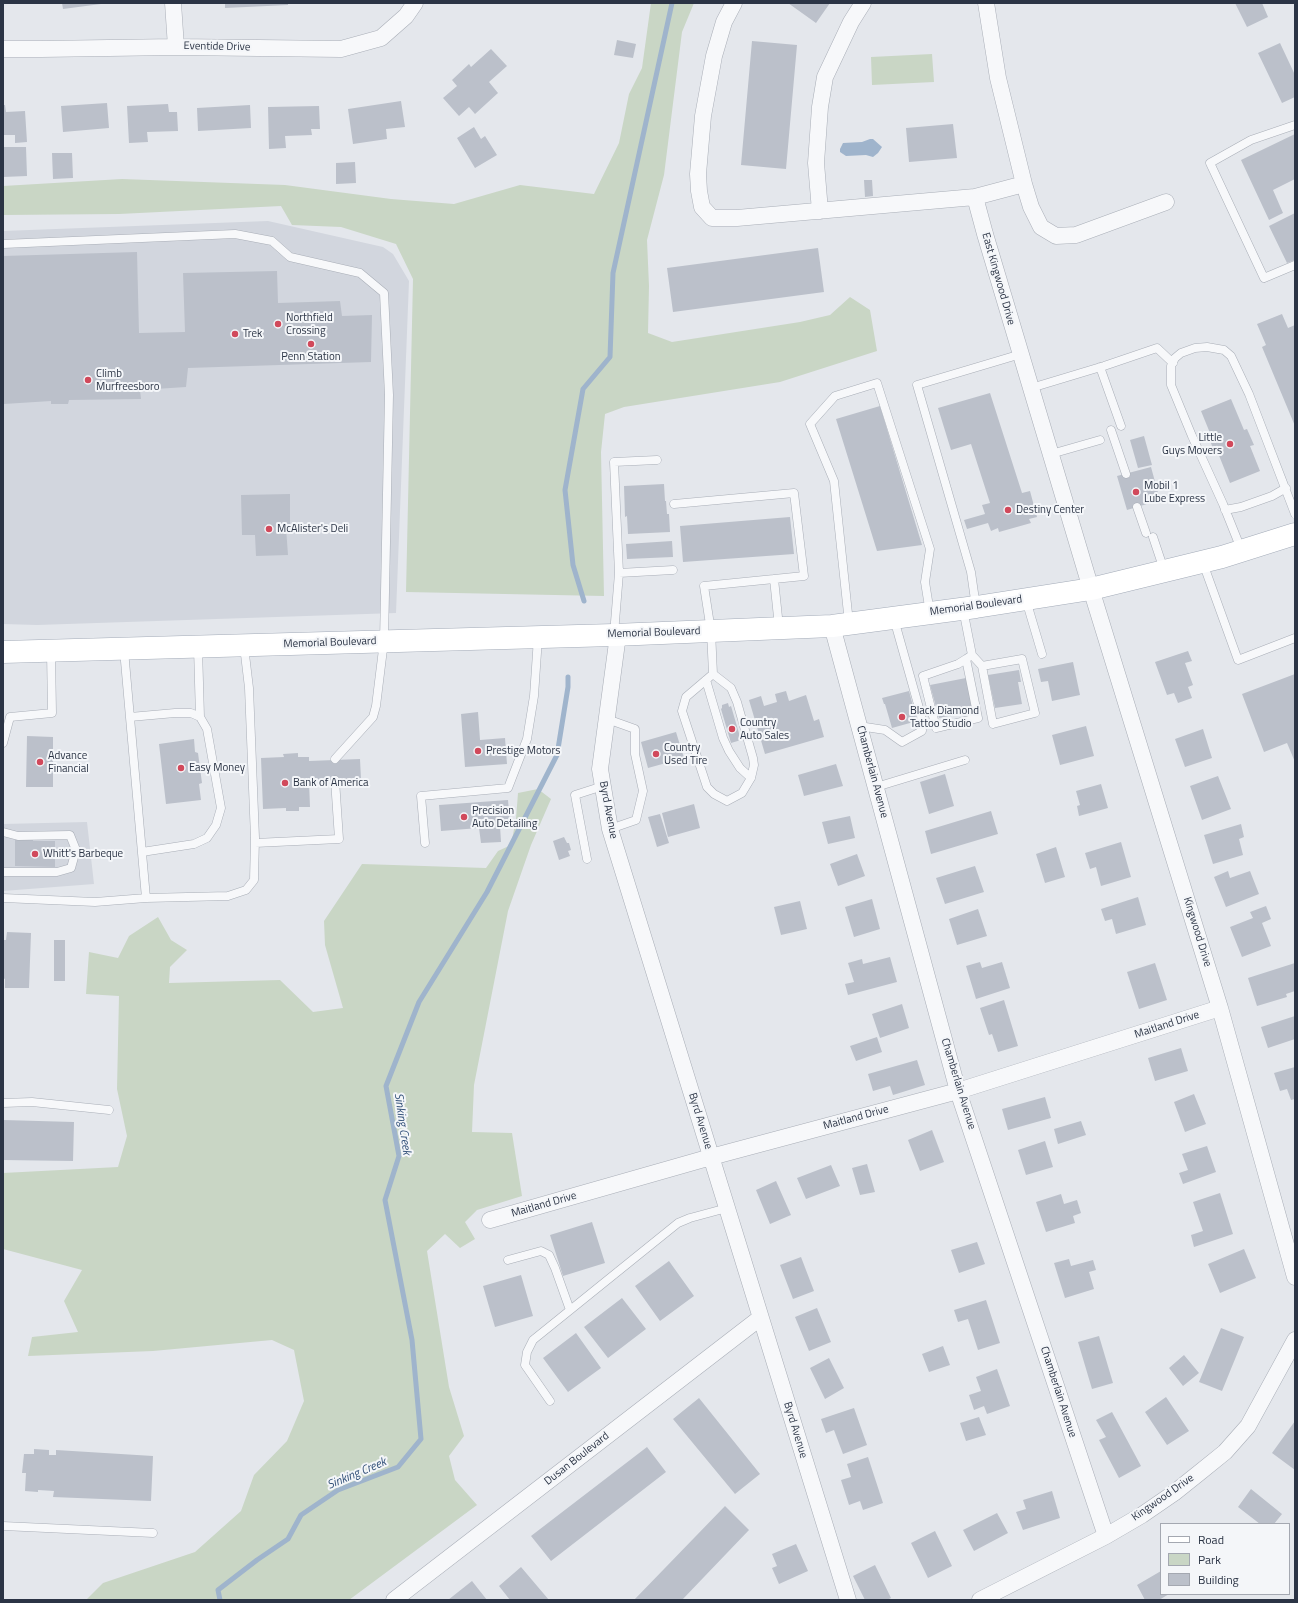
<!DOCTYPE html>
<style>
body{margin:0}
#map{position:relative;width:1298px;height:1603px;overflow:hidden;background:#e4e7ec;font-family:"Titillium Web",sans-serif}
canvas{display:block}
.frame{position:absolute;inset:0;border:4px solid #2b3445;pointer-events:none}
.legend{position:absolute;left:1160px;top:1523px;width:130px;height:72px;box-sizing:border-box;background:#f4f6f9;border:1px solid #a4a8b1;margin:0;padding:5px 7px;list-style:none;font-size:12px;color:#2b3445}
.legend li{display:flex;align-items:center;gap:8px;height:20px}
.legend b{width:20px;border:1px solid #a4a8b1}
</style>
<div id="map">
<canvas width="1298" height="1603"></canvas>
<div class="frame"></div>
<ul class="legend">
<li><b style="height:5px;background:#fff"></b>Road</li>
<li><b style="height:11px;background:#c9d6c5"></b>Park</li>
<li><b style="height:11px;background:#bbc0ca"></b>Building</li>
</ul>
</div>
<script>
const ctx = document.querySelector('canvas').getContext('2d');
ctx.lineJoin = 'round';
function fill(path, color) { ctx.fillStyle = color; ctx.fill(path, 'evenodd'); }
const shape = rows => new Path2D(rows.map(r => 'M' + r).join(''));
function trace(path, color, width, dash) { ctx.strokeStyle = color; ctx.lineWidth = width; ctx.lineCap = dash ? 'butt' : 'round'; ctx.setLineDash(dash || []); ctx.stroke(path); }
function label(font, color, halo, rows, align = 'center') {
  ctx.font = font + ' "Titillium Web",sans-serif'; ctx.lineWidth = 4; ctx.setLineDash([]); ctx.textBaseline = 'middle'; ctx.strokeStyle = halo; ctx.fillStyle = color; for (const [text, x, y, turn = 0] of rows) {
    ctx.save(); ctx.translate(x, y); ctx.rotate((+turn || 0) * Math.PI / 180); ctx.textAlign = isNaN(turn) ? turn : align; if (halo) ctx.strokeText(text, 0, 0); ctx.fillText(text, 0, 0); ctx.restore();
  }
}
const built = shape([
 [268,221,383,247,393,254,409,281,396,613,37,625,3,624,3,231],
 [87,822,94,884,3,891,3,824]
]);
const green = shape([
 [651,3,694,3,682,32,664,175,647,240,649,286,648,333,672,342,800,322,830,315,850,297,870,310,877,351,780,382,624,407,605,414,601,452,604,596,406,592,413,279,396,244,341,227,292,225,281,206,119,214,3,215,3,186,122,179,285,185,391,199,454,204,520,185,594,194,619,143,629,94,642,68],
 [932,54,934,82,872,85,871,57],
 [538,789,551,799,531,845,508,911,474,1085,472,1132,512,1133,522,1196,477,1210,465,1222,475,1239,460,1248,445,1234,427,1251,449,1387,464,1436,449,1456,455,1480,477,1505,349,1600,86,1600,103,1583,195,1552,241,1511,254,1475,287,1441,304,1401,294,1350,272,1340,153,1351,28,1356,32,1337,78,1332,64,1301,82,1270,3,1249,3,1173,118,1167,127,1136,117,1089,119,996,86,994,89,952,118,958,129,936,158,917,171,940,187,950,170,967,169,983,280,980,313,1012,343,1008,325,945,324,921,362,864,486,868,498,851,511,845,516,819,518,793]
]);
const water = shape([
 [870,139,873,139,882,147,878,153,873,157,866,155,846,156,840,152,840,149,843,143,862,142]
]);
const stream = shape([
 [584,601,573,565,565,490,583,389,610,357,613,273,672,3],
 [220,1600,218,1590,257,1560,288,1539,301,1515,338,1490,398,1467,421,1439,412,1340,385,1200,399,1156,386,1086,419,1002,487,892,557,755,568,687,568,677]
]);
const building = shape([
 [62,3,101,3,101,4,63,9],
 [225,3,288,3,288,5,225,8],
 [788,3,830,3,816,23],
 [1235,3,1262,3,1268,17,1247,27],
 [617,40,636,44,633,58,614,55],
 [752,41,797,45,786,169,741,165],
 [1280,43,1295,75,1295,97,1282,103,1258,53],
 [491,49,507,66,489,82,498,93,475,114,469,107,459,116,443,98,457,86,452,80,469,64,471,67],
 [401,101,405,127,386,129,387,139,353,144,348,109],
 [107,103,109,128,63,132,61,106],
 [168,104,169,112,177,112,178,131,147,132,148,142,129,143,127,106],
 [3,105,5,105,6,112,25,111,27,142,15,143,15,135,3,135],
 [250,105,251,128,198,131,197,108],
 [319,106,320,129,311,129,312,135,285,136,286,148,269,149,268,107],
 [953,124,957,158,909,162,906,128],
 [474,127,481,139,485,136,497,155,475,168,457,138],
 [1295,134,1295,179,1273,190,1283,213,1269,220,1241,160],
 [3,147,26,147,27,176,3,177],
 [52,153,72,153,73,178,53,179],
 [355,162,356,183,336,184,336,163],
 [864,180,872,180,873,196,865,197],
 [1295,213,1295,260,1287,263,1269,226],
 [818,248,824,292,673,312,667,268],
 [137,252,139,333,185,332,183,273,277,271,278,303,340,301,342,316,372,315,371,362,188,368,186,387,140,390,141,399,69,400,68,404,51,404,51,401,4,404,3,256],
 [1282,314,1288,328,1295,325,1295,426,1262,347,1266,345,1257,324],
 [990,393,1022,493,1030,491,1037,517,1029,519,1031,523,999,532,998,528,991,531,988,523,967,529,964,520,985,514,982,505,990,503,971,444,951,450,938,408],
 [1231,399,1244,430,1247,429,1254,445,1250,446,1260,471,1230,483,1216,448,1213,449,1208,434,1210,433,1201,411],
 [880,406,922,545,877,551,836,419],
 [1144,436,1152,465,1138,468,1130,440],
 [1151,467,1160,500,1127,510,1117,476],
 [664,484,665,501,666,501,667,514,669,514,670,532,628,534,627,516,625,517,624,486],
 [290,494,290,528,286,528,288,555,256,556,255,535,242,535,241,495],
 [790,517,794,554,683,562,680,526],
 [672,541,673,557,627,559,626,544],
 [1188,651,1192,661,1185,663,1193,685,1188,687,1192,698,1178,703,1174,693,1167,695,1155,662],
 [1073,662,1080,695,1052,701,1048,681,1041,682,1038,669],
 [1019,670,1021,682,1018,682,1022,704,995,708,988,675],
 [1295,674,1295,762,1287,743,1264,752,1242,694],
 [966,678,973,711,939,718,930,685],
 [786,691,789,701,806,695,814,721,819,719,824,737,765,754,749,700,761,696,764,706,777,702,775,694],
 [909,691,917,721,892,728,885,704,884,704,882,698],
 [728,703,729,707,731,706,741,740,731,743,721,709,722,708,722,705],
 [478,712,480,740,505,738,507,764,465,767,461,714],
 [1086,726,1094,756,1060,765,1052,735],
 [1203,729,1212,758,1185,767,1175,739],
 [676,732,684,758,648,768,641,742],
 [27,736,53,737,53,787,26,787],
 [194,739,195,752,198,753,202,783,199,784,201,800,166,804,159,744],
 [298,753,298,757,309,757,309,761,360,759,361,779,309,781,310,807,299,807,299,811,286,811,286,808,263,809,261,758,284,757,283,754],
 [836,764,843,786,804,796,798,775],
 [945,774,954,806,929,814,920,782],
 [1218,776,1231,809,1202,820,1190,786],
 [1101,784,1108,808,1079,816,1077,806,1080,805,1076,791],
 [508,800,510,825,500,826,501,842,481,843,479,828,441,831,439,805],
 [694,804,700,828,668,837,662,813],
 [991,811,998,834,931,854,925,831],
 [660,814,669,843,657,847,648,817],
 [850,816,855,838,828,844,822,822],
 [1241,824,1244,837,1239,839,1243,855,1213,864,1204,835],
 [26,837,33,837,33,841,55,841,55,867,15,866,15,840,26,840],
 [564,837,567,843,569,843,571,850,568,851,570,856,559,860,553,841],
 [1121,842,1131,877,1101,886,1096,867,1090,869,1085,853],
 [1056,847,1065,877,1045,883,1036,854],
 [857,854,865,876,838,886,830,864],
 [975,866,984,892,945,904,936,878],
 [1228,871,1230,878,1250,871,1259,894,1226,907,1214,877],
 [1138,897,1146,925,1116,934,1112,919,1105,921,1101,909],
 [872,899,880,929,854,937,845,907],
 [800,901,807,929,781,935,774,907],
 [1266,906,1271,919,1262,923,1271,946,1242,957,1230,927,1253,918,1250,912],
 [978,909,987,936,957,945,949,919],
 [7,932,31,933,29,988,5,988,5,979,3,978,3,940,6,940],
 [54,940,65,940,65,981,54,981],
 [890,957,897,982,848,995,845,984,854,982,848,963,862,959,863,964],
 [980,962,982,968,1002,962,1010,988,976,999,966,966],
 [1155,963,1167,1000,1139,1009,1127,972],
 [1295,963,1295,991,1286,994,1287,997,1257,1006,1248,978],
 [1004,1000,1018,1046,998,1052,992,1034,989,1035,980,1008],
 [902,1004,909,1028,880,1038,872,1014],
 [1295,1016,1295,1039,1268,1048,1261,1027],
 [877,1037,882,1052,856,1061,850,1046],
 [1181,1048,1188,1071,1155,1081,1148,1058],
 [917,1060,925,1085,893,1095,890,1086,873,1091,868,1074],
 [1295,1067,1295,1099,1291,1100,1287,1089,1280,1091,1274,1073],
 [1194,1094,1206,1124,1185,1132,1174,1102],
 [1045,1097,1051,1118,1008,1130,1002,1109],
 [3,1120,74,1122,73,1161,3,1160],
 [1081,1121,1086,1135,1058,1144,1054,1129],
 [932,1130,944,1162,920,1171,908,1140],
 [1045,1141,1053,1167,1026,1175,1018,1150],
 [1207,1146,1216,1172,1183,1184,1179,1173,1188,1170,1182,1154],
 [867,1164,875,1192,860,1195,852,1168],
 [831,1165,840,1186,806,1199,797,1178],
 [776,1181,791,1215,770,1224,756,1190],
 [1220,1193,1233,1234,1194,1247,1191,1235,1203,1231,1193,1202],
 [1061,1194,1064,1204,1077,1200,1081,1213,1073,1216,1075,1223,1046,1232,1036,1202],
 [592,1222,605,1263,563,1276,550,1235],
 [977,1242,985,1264,959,1273,951,1250],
 [1244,1249,1256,1278,1220,1293,1208,1264],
 [801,1257,814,1291,793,1299,780,1265],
 [1069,1259,1071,1266,1093,1260,1096,1270,1089,1272,1094,1289,1065,1298,1054,1263],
 [669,1261,694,1296,660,1321,635,1286],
 [521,1275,533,1316,495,1327,483,1286],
 [622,1298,646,1329,608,1358,584,1327],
 [986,1300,1000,1343,978,1350,968,1319,958,1322,954,1310],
 [817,1308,831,1342,809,1351,795,1317],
 [1221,1328,1244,1337,1222,1391,1199,1382],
 [576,1333,601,1368,568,1392,543,1358],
 [1099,1336,1113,1383,1092,1389,1078,1342],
 [943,1346,950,1365,929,1372,922,1354],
 [1184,1355,1199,1373,1183,1386,1169,1368],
 [829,1358,844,1388,825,1399,810,1368],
 [997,1369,1010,1406,987,1414,984,1406,974,1410,969,1395,981,1391,976,1377],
 [1166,1397,1189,1431,1167,1445,1145,1412],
 [699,1398,760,1474,735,1494,673,1419],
 [854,1408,867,1445,843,1454,834,1430,826,1433,821,1419],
 [1112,1412,1141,1466,1119,1478,1099,1440,1106,1437,1096,1420],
 [979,1417,986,1435,966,1441,960,1423],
 [1295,1421,1295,1470,1272,1453],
 [647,1447,666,1472,551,1561,531,1536],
 [34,1449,49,1450,49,1455,56,1455,56,1450,153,1456,151,1501,53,1497,54,1491,38,1490,38,1492,25,1491,26,1473,22,1473,24,1454,34,1454],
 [868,1457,883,1503,863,1510,860,1501,849,1505,841,1480,851,1477,847,1464],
 [1251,1489,1282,1514,1274,1524,1260,1524,1238,1507],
 [1052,1491,1060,1518,1023,1530,1016,1512,1026,1509,1023,1500],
 [725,1506,749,1530,682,1600,634,1600],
 [997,1513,1008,1533,974,1551,963,1530],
 [935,1531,952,1566,928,1578,911,1543],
 [796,1544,808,1571,779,1584,772,1568,777,1566,772,1554],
 [875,1565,891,1598,887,1600,865,1600,853,1576],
 [521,1567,549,1600,510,1600,499,1586],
 [1161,1571,1161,1594,1169,1594,1159,1600,1145,1600,1137,1585],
 [472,1581,487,1600,448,1600]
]);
const service = shape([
 [1295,125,1251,140,1210,163,1264,278,1295,265],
 [3,244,235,234,272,241,290,257,360,273,384,293,389,395,384,641,376,706,373,717,335,759],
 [1100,367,1121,426],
 [1031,388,1104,366,1157,348,1173,363],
 [1111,430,1126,474],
 [1051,454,1100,440],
 [674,504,794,493,804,576,704,586,711,631,713,674],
 [1137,507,1146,533],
 [1225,510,1241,507,1272,496,1286,488],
 [1153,537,1164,570],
 [1241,549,1223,504,1192,436,1171,385,1171,366,1175,358,1181,353,1195,348,1207,347,1224,350,1231,356,1249,394,1295,514],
 [1203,563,1238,660,1295,638],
 [619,573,673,570],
 [774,579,779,627],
 [1026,600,1042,654],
 [976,607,971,572,917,385,1021,354],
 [963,609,972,655,966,659,958,664,923,676,936,728,978,718,966,659],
 [849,623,834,481,810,424,835,396,877,383,930,549,925,582,930,613],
 [614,634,619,573,614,462,657,460],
 [198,648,200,717],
 [124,650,146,898],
 [972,655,982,666,993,724,1035,713,1022,659,982,666],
 [713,674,731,688,737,702,753,758,754,765,751,778,742,793,727,801,714,794,707,787,682,711,686,697,713,674],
 [706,680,723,738,729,751,740,768,751,778],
 [130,717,175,713,191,713,200,717,207,729,221,808,216,825,207,838,194,844,142,852],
 [607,719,635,729,635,754,643,791,636,820,610,829],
 [859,726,885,730,902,742,922,731,921,715,894,619],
 [3,743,10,717,52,713,51,652],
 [876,787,965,760],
 [3,832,18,836,70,835,76,850,71,868,57,872,3,872],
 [255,843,339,839,335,780],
 [425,843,421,796,508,788,527,739,534,696,538,638],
 [587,859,575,795,603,786],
 [3,898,95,902,146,898,228,896,246,890,254,880,255,838,249,688,244,646],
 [3,1103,32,1102,109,1110],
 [508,1260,541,1251,549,1255,555,1268,570,1310],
 [550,1401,525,1365,527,1352,533,1340,678,1223,690,1218,727,1208],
 [3,1526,153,1533]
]);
const minor = shape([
 [173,3,176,47],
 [734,3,724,22,714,56,703,116,698,174,699,191,702,207,712,218,737,218,975,197,985,234,1091,589,1220,1008,1295,1277],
 [986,3,998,78,1024,184],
 [3,49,41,49,176,47,341,49,381,38,406,16,415,3],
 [975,197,1024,184,1031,207,1041,227,1056,236,1076,235,1166,202],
 [820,211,816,163,820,107,825,77,851,22,863,3],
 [832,626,958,1091,1106,1536],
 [618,635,600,769,610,829,848,1600],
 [490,1220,711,1157,958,1091,1220,1008],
 [394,1600,760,1318],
 [980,1600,1106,1536,1142,1515,1174,1493,1199,1473,1225,1452,1248,1426,1295,1340]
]);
const primary = shape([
 [3,652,614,635,832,626,976,607,1091,589,1222,557,1295,534]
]);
const markers = [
 [278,324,4,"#d1495b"],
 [235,334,4,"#d1495b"],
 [311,344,4,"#d1495b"],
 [88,380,4,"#d1495b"],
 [1230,444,4,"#d1495b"],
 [1136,492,4,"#d1495b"],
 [1008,510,4,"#d1495b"],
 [269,529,4,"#d1495b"],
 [902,717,4,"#d1495b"],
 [732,729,4,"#d1495b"],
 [478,751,4,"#d1495b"],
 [656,754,4,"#d1495b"],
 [40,762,4,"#d1495b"],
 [181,768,4,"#d1495b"],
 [285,783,4,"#d1495b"],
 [464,817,4,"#d1495b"],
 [35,854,4,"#d1495b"]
];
const streetNames = [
 ["Eventide Drive",217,47,1],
 ["East Kingwood Drive",998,279,74],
 ["Memorial Boulevard",976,606,-8],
 ["Memorial Boulevard",654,633,-2],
 ["Memorial Boulevard",330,643,-2],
 ["Chamberlain Avenue",872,772,75],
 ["Byrd Avenue",608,810,79],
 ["Kingwood Drive",1197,932,73],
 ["Maitland Drive",1167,1025,-18],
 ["Chamberlain Avenue",958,1084,73],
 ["Maitland Drive",856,1118,-15],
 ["Byrd Avenue",700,1121,73],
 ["Maitland Drive",544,1205,-16],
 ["Chamberlain Avenue",1058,1392,72],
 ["Byrd Avenue",795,1430,73],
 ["Dusan Boulevard",577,1459,-38],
 ["Kingwood Drive",1163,1498,-35]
];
const poiNames = [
 ["Northfield",286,318],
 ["Crossing",286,331],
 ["Trek",243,334],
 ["Penn Station",311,357,"center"],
 ["Climb",96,374],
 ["Murfreesboro",96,387],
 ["Little",1222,438,"right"],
 ["Guys Movers",1222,451,"right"],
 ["Mobil 1",1144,486],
 ["Lube Express",1144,499],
 ["Destiny Center",1016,510],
 ["McAlister's Deli",277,529],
 ["Black Diamond",910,711],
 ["Tattoo Studio",910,724],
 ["Country",740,723],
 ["Auto Sales",740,736],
 ["Country",664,748],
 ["Used Tire",664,761],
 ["Prestige Motors",486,751],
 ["Advance",48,756],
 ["Financial",48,769],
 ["Easy Money",189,768],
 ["Bank of America",293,783],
 ["Precision",472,811],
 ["Auto Detailing",472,824],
 ["Whitt's Barbeque",43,854]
];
const waterNames = [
 ["Sinking Creek",402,1124,82],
 ["Sinking Creek",357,1474,-23]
];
fill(built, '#d2d6de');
fill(green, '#c9d6c5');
fill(water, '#9fb4cc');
trace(stream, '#9fb4cc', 5);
fill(building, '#bbc0ca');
trace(service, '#a9aeb7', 9);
trace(minor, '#a9aeb7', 17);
trace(primary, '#a3abb8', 23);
trace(service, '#f7f8fa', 8);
trace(minor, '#f7f8fa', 16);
trace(primary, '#fff', 22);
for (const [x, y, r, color] of markers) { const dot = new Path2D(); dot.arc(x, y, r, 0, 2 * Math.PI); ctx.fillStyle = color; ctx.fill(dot); trace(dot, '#f4f6f9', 1.5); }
label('11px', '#2b3445', '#f4f6f9', streetNames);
label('11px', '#2b3445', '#f4f6f9', poiNames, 'left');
label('italic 12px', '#34527a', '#f4f6f9', waterNames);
</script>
